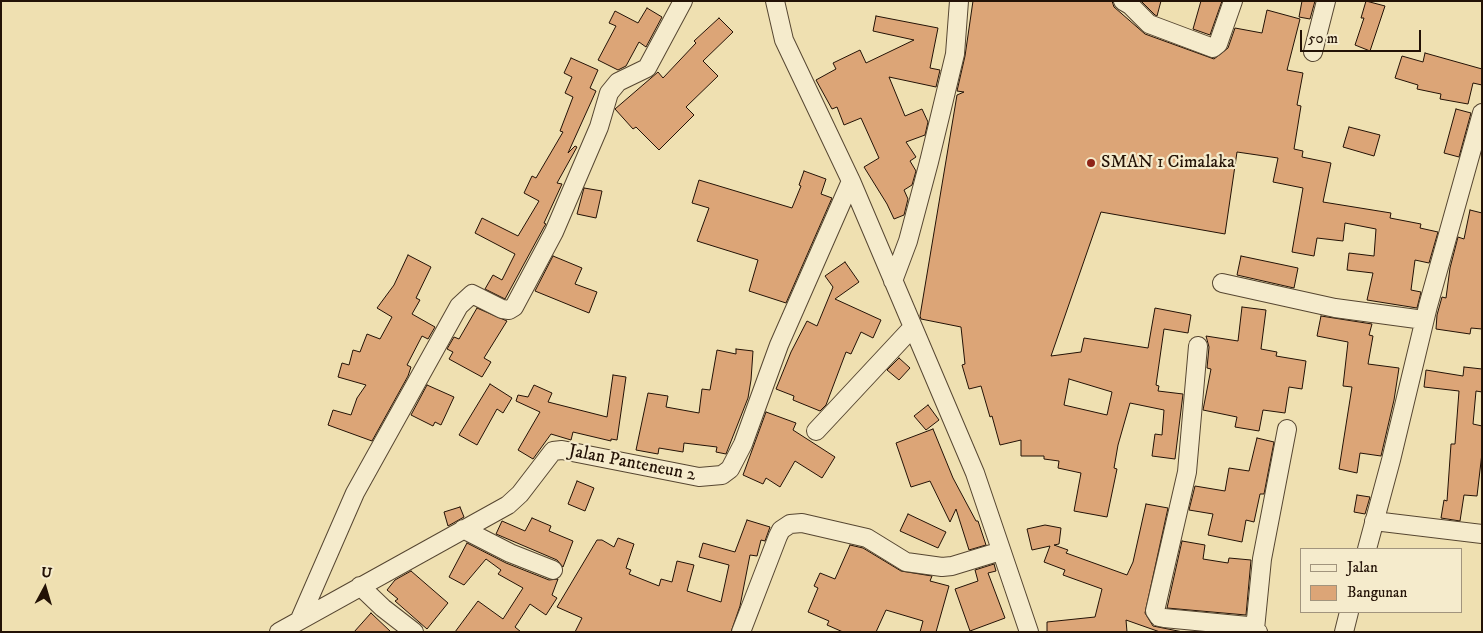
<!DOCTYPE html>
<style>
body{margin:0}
#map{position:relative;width:1483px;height:633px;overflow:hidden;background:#efe0b1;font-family:"IM FELL DW Pica",serif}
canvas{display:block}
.frame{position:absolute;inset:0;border:2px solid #231206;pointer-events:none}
.legend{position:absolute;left:1300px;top:548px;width:162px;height:65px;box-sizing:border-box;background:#f5ebcc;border:1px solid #a1947d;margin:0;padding:6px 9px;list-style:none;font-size:15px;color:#231206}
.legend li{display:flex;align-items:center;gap:10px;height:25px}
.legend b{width:25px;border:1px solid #a1947d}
.north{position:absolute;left:20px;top:563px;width:50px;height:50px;-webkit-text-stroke:4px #f5ebcc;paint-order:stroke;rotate:6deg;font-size:14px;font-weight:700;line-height:20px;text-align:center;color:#231206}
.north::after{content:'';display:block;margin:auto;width:18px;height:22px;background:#231206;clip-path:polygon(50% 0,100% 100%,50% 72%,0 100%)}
.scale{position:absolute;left:1300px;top:30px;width:121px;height:22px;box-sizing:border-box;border:2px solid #231206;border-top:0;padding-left:6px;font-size:15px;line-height:18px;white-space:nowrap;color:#231206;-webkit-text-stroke:4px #f5ebcc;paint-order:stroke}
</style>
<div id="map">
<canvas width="1483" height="633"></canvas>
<div class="frame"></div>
<ul class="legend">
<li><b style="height:6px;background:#f5ebcc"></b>Jalan</li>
<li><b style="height:14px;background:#dca577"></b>Bangunan</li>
</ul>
<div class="north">U</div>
<div class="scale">50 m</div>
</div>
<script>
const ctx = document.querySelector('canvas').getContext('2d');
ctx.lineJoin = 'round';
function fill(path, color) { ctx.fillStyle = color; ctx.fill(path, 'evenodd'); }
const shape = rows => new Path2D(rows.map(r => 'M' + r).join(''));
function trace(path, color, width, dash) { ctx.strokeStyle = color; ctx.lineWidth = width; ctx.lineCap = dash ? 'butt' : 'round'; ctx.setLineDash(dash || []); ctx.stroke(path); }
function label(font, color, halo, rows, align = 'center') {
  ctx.font = font + ' "IM FELL DW Pica",serif'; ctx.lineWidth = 4.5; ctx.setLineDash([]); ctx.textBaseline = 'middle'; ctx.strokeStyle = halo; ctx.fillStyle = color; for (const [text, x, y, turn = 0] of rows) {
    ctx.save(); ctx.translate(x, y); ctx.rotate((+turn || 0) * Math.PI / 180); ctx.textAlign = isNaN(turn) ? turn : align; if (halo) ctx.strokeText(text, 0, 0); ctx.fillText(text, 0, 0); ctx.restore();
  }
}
const building = shape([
 [973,1,1112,1,1114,7,1145,34,1214,59,1228,48,1235,28,1262,33,1267,10,1300,19,1287,70,1303,73,1297,105,1301,106,1294,149,1303,151,1302,157,1331,163,1323,202,1391,213,1390,218,1421,224,1420,228,1438,232,1429,263,1415,260,1411,290,1421,292,1417,308,1367,300,1373,273,1347,270,1349,253,1374,256,1376,229,1345,223,1343,241,1317,238,1314,256,1292,252,1303,188,1273,182,1278,158,1237,152,1225,234,1101,212,1051,356,1081,352,1084,338,1148,348,1155,308,1191,315,1188,333,1164,329,1156,385,1159,386,1158,391,1183,394,1175,459,1152,456,1155,434,1162,435,1164,410,1130,403,1118,445,1114,468,1117,469,1107,517,1074,511,1081,473,1058,468,1059,461,1044,459,1044,456,1021,456,1021,440,1000,445,992,416,990,417,981,386,969,389,962,365,965,364,961,327,921,319,920,316,957,95,964,92,957,91,965,56,973,1],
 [1069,379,1112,392,1107,415,1064,405,1069,379],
 [1141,1,1161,1,1157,16,1155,15,1141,1],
 [1201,1,1222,1,1210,35,1193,29,1201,1],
 [1302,1,1315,1,1310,19,1299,17,1302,1],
 [1366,1,1385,6,1370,51,1355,45,1364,18,1361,18,1366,1],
 [647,8,662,17,646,47,639,42,626,66,618,70,598,60,616,26,609,23,615,11,638,23,647,8],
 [876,16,938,28,930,68,940,70,936,87,889,77,905,116,922,109,928,122,925,135,906,142,916,157,910,161,916,171,912,185,904,190,908,199,904,215,894,219,887,204,864,167,879,158,861,118,844,125,837,107,832,109,816,80,836,69,833,63,860,50,866,63,914,40,873,31,876,16],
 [719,18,733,32,703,61,718,76,686,107,694,115,659,150,636,127,633,129,615,109,658,72,663,78,696,43,694,41,719,18],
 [1425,53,1482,69,1482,85,1473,83,1468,104,1440,99,1441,94,1417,89,1418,85,1395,78,1402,56,1423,62,1425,53],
 [571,58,598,70,590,88,596,91,568,153,575,146,577,147,557,183,562,184,544,223,546,224,544,227,505,299,485,289,493,275,502,280,515,254,475,233,482,218,518,236,539,201,524,193,532,176,536,178,563,132,560,131,573,97,565,93,572,77,564,73,571,58],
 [1456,109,1471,113,1459,157,1444,153,1456,109],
 [1349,127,1380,135,1374,156,1343,147,1349,127],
 [804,171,826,179,821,194,832,198,786,303,749,291,758,260,697,241,709,208,692,203,699,180,792,208,801,186,799,185,804,171],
 [584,188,602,191,596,218,577,214,584,188],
 [1470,210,1482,213,1482,329,1471,328,1470,334,1436,329,1437,315,1442,297,1446,298,1450,268,1458,237,1464,239,1470,210],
 [408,255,431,267,416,298,420,300,412,314,435,327,428,339,422,336,407,365,411,367,408,376,372,441,328,425,333,410,351,415,357,398,366,385,338,377,342,363,349,365,353,350,360,352,367,334,380,339,392,317,377,308,394,285,408,255],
 [553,256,582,268,575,284,597,292,589,313,535,291,553,256],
 [1241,256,1298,268,1294,288,1237,275,1241,256],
 [845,262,859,282,835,299,881,320,873,338,861,332,851,354,846,352,826,405,820,411,793,400,794,396,776,389,791,352,807,321,817,326,833,287,825,276,845,262],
 [1242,307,1266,310,1261,349,1277,352,1276,356,1306,361,1302,389,1289,387,1285,413,1263,410,1259,431,1235,427,1237,417,1203,410,1211,369,1207,368,1209,347,1206,336,1238,341,1242,307],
 [477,308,507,321,484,358,491,362,482,377,449,359,453,352,447,349,454,337,459,339,477,308],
 [1321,316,1372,324,1369,335,1373,336,1368,364,1399,368,1394,400,1381,456,1360,453,1357,473,1339,469,1352,387,1343,386,1348,342,1317,336,1321,316],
 [736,349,753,351,751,380,748,398,726,454,716,452,717,447,684,443,683,452,659,448,658,454,636,450,648,393,668,396,666,407,699,413,702,389,710,390,717,350,736,354,736,349],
 [899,358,910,368,899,380,887,370,899,358],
 [1464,367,1482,369,1482,392,1476,391,1473,424,1482,426,1482,453,1477,496,1464,495,1460,521,1441,518,1444,500,1447,501,1451,444,1455,444,1459,391,1424,387,1426,370,1463,376,1464,367],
 [613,375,626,377,617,440,611,439,611,441,573,432,571,440,551,434,533,459,518,450,540,412,516,401,518,395,528,397,534,385,552,393,548,402,607,417,613,375],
 [490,384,512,398,503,413,497,409,477,445,459,435,490,384],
 [427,385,454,397,441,425,435,422,433,426,411,415,427,385],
 [928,405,939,420,926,430,914,416,928,405],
 [766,412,796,423,793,430,835,457,822,478,795,461,780,487,766,478,763,484,743,475,766,412],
 [933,429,953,478,976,521,978,521,986,545,969,550,956,509,950,522,930,481,911,487,896,443,933,429],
 [1257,438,1274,442,1264,494,1260,494,1254,522,1246,520,1242,542,1208,535,1213,514,1189,510,1195,486,1225,491,1229,468,1249,471,1257,438],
 [577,481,594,488,585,511,568,504,577,481],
 [1357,495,1370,497,1365,514,1354,512,1357,495],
 [1146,504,1168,508,1145,613,1153,626,1183,632,1160,632,1126,620,1127,632,1047,632,1047,622,1095,617,1102,589,1063,575,1065,570,1044,562,1050,546,1032,550,1027,529,1045,525,1061,528,1059,544,1054,545,1068,550,1066,553,1127,575,1133,562,1146,504],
 [460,507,464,517,448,526,444,512,460,507],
 [908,514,946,532,938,548,900,531,908,514],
 [532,518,551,526,549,531,573,541,563,567,557,560,496,534,502,521,525,531,532,518],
 [747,520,770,527,765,541,761,540,757,556,750,555,740,606,731,632,575,632,582,618,557,607,597,540,602,540,614,547,618,538,634,544,626,568,631,570,629,574,659,586,661,579,672,582,677,561,694,565,687,591,721,602,729,565,699,557,703,543,735,552,747,520],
 [1182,541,1205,545,1203,559,1228,563,1229,558,1251,560,1246,615,1167,608,1182,541],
 [467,543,506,563,549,580,558,579,552,595,557,598,546,615,530,604,515,627,521,632,455,632,478,601,503,619,523,588,498,574,501,570,486,559,464,585,449,577,467,543],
 [850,545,863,548,901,571,932,576,930,581,949,586,936,632,920,632,923,621,886,610,876,632,843,632,827,625,829,621,808,612,818,588,814,586,820,573,835,579,850,545],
 [994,564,996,571,988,573,1005,618,970,631,955,589,978,581,975,570,994,564],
 [411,571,448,603,427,629,395,601,398,599,387,590,395,580,411,571],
 [371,613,391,632,354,632,371,613]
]);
const minor = shape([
 [775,1,784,40,851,181,975,473,1029,632],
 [1123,1,1130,5,1149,24,1213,48,1218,44,1233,1],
 [1313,52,1326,1],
 [893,281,908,241,929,162,955,54,959,1],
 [1222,283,1335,308,1424,320],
 [1198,346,1187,472,1155,611,1159,617,1164,618,1248,626,1258,632],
 [816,431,912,328],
 [1374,521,1482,534],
 [463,529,510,553,553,570],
 [1367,549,1391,460,1428,306,1482,113],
 [360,586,383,608,414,632],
 [300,619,355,493,459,306,472,294,502,309,509,310,514,307,554,232,599,127,609,93,618,82,647,68,683,1],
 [1255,629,1262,559,1287,429],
 [279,632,508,505,520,494,553,451,562,450,699,477,722,475,730,469,743,444,779,345,851,181],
 [741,632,778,536,781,530,790,524,802,523,867,538,906,562,942,567,952,566,1001,551],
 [1344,632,1349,612]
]);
const markers = [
 [1091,163,5,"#8f2418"]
];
const poiNames = [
 ["SMAN 1 Cimalaka",1101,163]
];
const streetNames = [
 ["Jalan Panteneun 2",632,464,11]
];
fill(building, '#dca577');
trace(building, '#231206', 1);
trace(minor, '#564631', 20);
trace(minor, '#f5ebcc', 18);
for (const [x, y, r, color] of markers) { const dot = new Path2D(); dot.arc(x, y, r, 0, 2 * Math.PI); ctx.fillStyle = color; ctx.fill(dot); trace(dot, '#f5ebcc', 2); }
label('18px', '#231206', '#f5ebcc', poiNames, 'left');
label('18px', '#231206', '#f5ebcc', streetNames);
</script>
